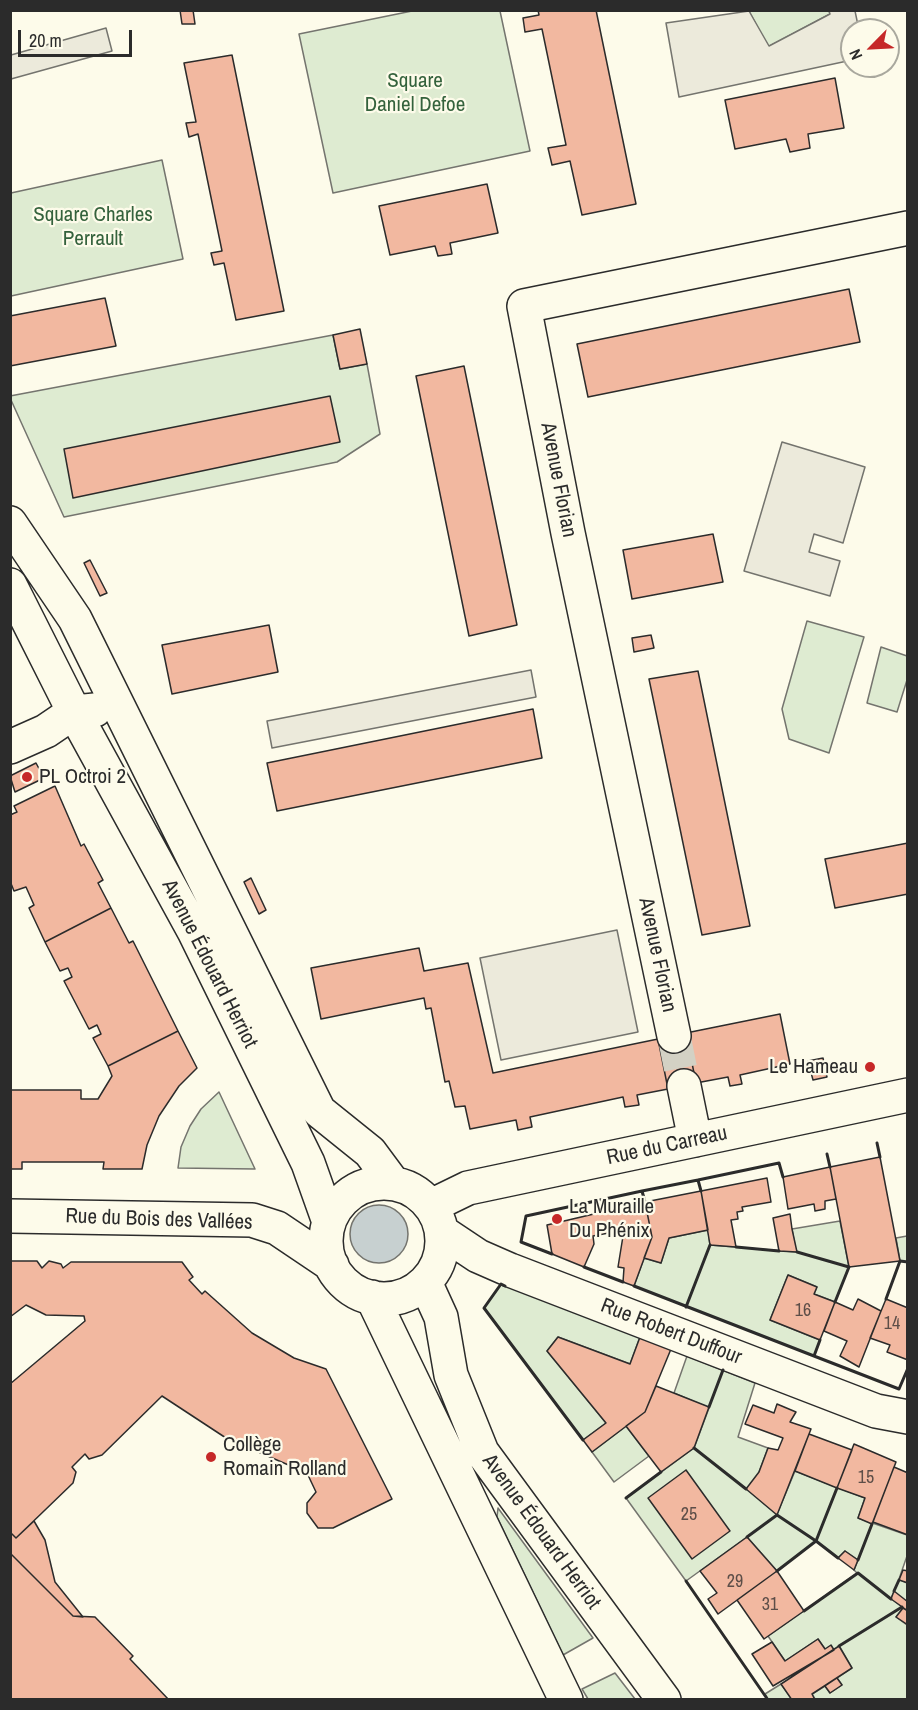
<!DOCTYPE html>
<meta charset="utf-8">
<style>
body{margin:0}
#map{position:relative;width:918px;height:1710px;overflow:hidden;background:#fdfbea;font-family:"Archivo Narrow",sans-serif}
canvas{display:block}
.frame{position:absolute;inset:0;border:12px solid #2b2b2b;pointer-events:none}
.north{position:absolute;left:840px;top:18px;width:60px;height:60px;box-sizing:border-box;background:#fdfbea;border:2px solid #a9a89e;border-radius:50%;rotate:246deg;font-size:16px;font-weight:700;line-height:24px;text-align:center;color:#2b2b2b}
.north::after{content:'';display:block;margin:auto;width:21px;height:27px;background:#c62828;clip-path:polygon(50% 0,100% 100%,50% 72%,0 100%)}
.scale{position:absolute;left:18px;top:30px;width:114px;height:27px;box-sizing:border-box;border:3px solid #2b2b2b;border-top:0;padding-left:8px;font-size:18px;line-height:21px;white-space:nowrap;color:#2b2b2b;-webkit-text-stroke:4px #fdfbea;paint-order:stroke}
</style>
<div id="map">
<canvas width="918" height="1710"></canvas>
<div class="frame"></div>
<div class="north">N</div>
<div class="scale">20 m</div>
</div>
<script>
const ctx = document.querySelector('canvas').getContext('2d');
ctx.lineJoin = 'round';
function fill(path, color) { ctx.fillStyle = color; ctx.fill(path, 'evenodd'); }
const shape = rows => new Path2D(rows.map(r => 'M' + r).join(''));
function trace(path, color, width, dash) { ctx.strokeStyle = color; ctx.lineWidth = width; ctx.lineCap = dash ? 'butt' : 'round'; ctx.setLineDash(dash || []); ctx.stroke(path); }
function label(font, color, halo, rows, align = 'center') {
  ctx.font = font + ' "Archivo Narrow",sans-serif'; ctx.lineWidth = 4.5; ctx.setLineDash([]); ctx.textBaseline = 'middle'; ctx.strokeStyle = halo; ctx.fillStyle = color; for (const [text, x, y, turn = 0] of rows) {
    ctx.save(); ctx.translate(x, y); ctx.rotate((+turn || 0) * Math.PI / 180); ctx.textAlign = isNaN(turn) ? turn : align; if (halo) ctx.strokeText(text, 0, 0); ctx.fillText(text, 0, 0); ctx.restore();
  }
}
const green = shape([
 [829,10,830,14,768,47,749,11,829,10],
 [412,11,500,11,530,151,333,193,299,34,412,11],
 [162,160,183,259,11,296,11,193,162,160],
 [333,335,340,369,367,364,380,434,337,462,64,517,11,400,10,396,333,335],
 [807,621,864,637,829,753,789,739,782,709,807,621],
 [881,647,907,656,907,680,897,712,867,703,881,647],
 [219,1092,255,1169,178,1168,181,1147,190,1126,201,1109,219,1092],
 [840,1221,849,1267,835,1302,814,1294,817,1287,788,1275,770,1320,820,1340,814,1356,634,1286,644,1258,661,1263,669,1238,708,1230,710,1245,796,1252,792,1229,840,1221],
 [907,1236,907,1262,900,1261,896,1238,907,1236],
 [501,1284,640,1337,630,1364,558,1337,547,1351,606,1423,583,1440,484,1308,501,1284],
 [687,1356,755,1383,738,1437,768,1448,759,1472,777,1514,795,1471,865,1498,858,1518,907,1535,907,1556,899,1579,907,1583,907,1602,894,1592,891,1598,903,1608,896,1617,907,1625,907,1699,815,1699,812,1694,825,1686,830,1693,842,1685,837,1678,852,1668,840,1647,834,1650,825,1649,818,1639,785,1661,768,1636,857,1573,854,1570,858,1560,845,1551,838,1558,816,1541,777,1571,747,1537,686,1581,626,1498,694,1448,709,1408,674,1393,687,1356],
 [626,1426,649,1456,614,1482,592,1452,626,1426],
 [498,1508,593,1638,563,1655,497,1517,498,1508],
 [615,1673,635,1699,588,1699,582,1689,615,1673],
 [781,1684,792,1699,768,1699,765,1694,781,1684]
]);
const parking = shape([
 [749,11,769,46,830,14,829,11,855,11,859,30,852,30,852,60,679,97,666,23,749,11],
 [106,28,112,51,11,79,11,55,106,28],
 [782,442,865,467,843,543,814,534,809,552,840,561,830,596,744,571,782,442],
 [531,670,536,697,272,748,267,721,531,670],
 [617,930,638,1032,501,1060,480,958,617,930]
]);
const water = shape([
 '350 1234a29 29 0 1 1 58 0a29 29 0 1 1-58 0Z'
]);
const building = shape([
 [180,10,193,10,195,24,182,24,180,10],
 [538,10,596,10,636,204,582,215,570,161,552,165,548,148,566,145,542,29,525,32,523,18,539,15,538,10],
 [232,55,284,311,236,320,224,263,214,265,211,253,222,251,198,134,189,137,186,123,196,122,184,63,232,55],
 [835,78,844,128,808,134,810,148,790,152,786,139,735,149,725,100,835,78],
 [487,184,498,233,450,243,452,254,438,256,435,246,390,255,379,206,487,184],
 [849,289,860,342,588,397,577,344,849,289],
 [105,298,116,346,10,366,10,316,105,298],
 [360,329,367,364,340,369,333,335,360,329],
 [464,366,517,625,469,636,416,376,464,366],
 [330,396,340,442,73,498,64,449,330,396],
 [713,534,723,582,632,599,623,550,713,534],
 [90,560,107,593,100,596,84,563,90,560],
 [269,625,278,672,172,694,162,645,269,625],
 [651,635,654,648,634,652,632,638,651,635],
 [698,671,750,926,702,935,649,679,698,671],
 [533,709,542,758,277,811,267,763,533,709],
 [36,763,44,778,15,792,10,776,36,763],
 [55,786,81,846,84,844,103,880,98,883,111,908,45,942,29,908,34,905,26,887,14,891,10,881,10,815,17,812,14,806,55,786],
 [908,843,908,894,835,908,825,859,908,843],
 [251,878,266,910,259,914,244,882,251,878],
 [111,908,129,943,133,941,178,1031,108,1066,93,1038,101,1034,97,1025,89,1029,64,981,72,977,68,968,60,971,45,942,111,908],
 [419,948,424,971,468,963,493,1073,658,1039,668,1089,637,1095,639,1105,625,1107,623,1097,530,1117,532,1127,518,1130,516,1120,470,1129,465,1106,455,1107,449,1081,445,1082,431,1008,426,1009,424,998,321,1019,311,968,419,948],
 [780,1014,790,1064,740,1075,742,1084,730,1086,728,1077,696,1083,686,1033,780,1014],
 [178,1031,197,1068,179,1086,159,1116,147,1145,142,1169,103,1169,104,1162,22,1162,22,1169,10,1169,10,1090,81,1090,81,1099,98,1099,112,1076,108,1066,178,1031],
 [686,1033,696,1083,668,1089,658,1039,686,1033],
 [823,1058,827,1077,813,1080,808,1061,823,1058],
 [880,1157,900,1261,849,1267,830,1167,880,1157],
 [830,1167,836,1199,825,1201,825,1209,815,1211,814,1204,788,1209,783,1177,830,1167],
 [767,1178,771,1202,742,1207,743,1211,737,1212,738,1219,731,1220,736,1247,710,1245,701,1191,767,1178],
 [701,1191,708,1230,669,1238,661,1263,644,1258,652,1237,645,1202,701,1191],
 [645,1202,652,1237,634,1286,623,1282,624,1268,618,1267,624,1230,593,1236,594,1244,584,1267,552,1254,547,1225,645,1202],
 [790,1214,792,1229,797,1252,779,1251,773,1218,790,1214],
 [10,1261,37,1261,42,1268,49,1261,61,1264,63,1268,71,1262,182,1262,193,1277,189,1280,202,1294,205,1291,252,1333,294,1358,326,1369,392,1499,333,1528,318,1528,307,1513,307,1503,316,1492,307,1473,226,1438,162,1396,102,1455,89,1459,85,1454,72,1467,76,1472,73,1483,16,1538,10,1532,10,1384,85,1321,84,1316,46,1315,26,1305,10,1317,10,1261],
 [788,1275,817,1287,814,1294,835,1302,820,1340,770,1320,788,1275],
 [858,1299,881,1311,859,1367,840,1356,847,1341,824,1331,835,1302,853,1310,858,1299],
 [886,1299,908,1308,908,1360,887,1352,890,1345,870,1338,886,1299],
 [558,1337,630,1364,640,1337,671,1349,645,1412,592,1452,583,1440,606,1423,547,1351,558,1337],
 [656,1386,709,1407,694,1448,661,1472,626,1426,645,1412,656,1386],
 [777,1404,796,1412,790,1422,811,1429,777,1515,746,1489,759,1472,768,1448,778,1450,783,1438,745,1424,753,1405,774,1413,777,1404],
 [809,1434,852,1450,837,1488,795,1471,809,1434],
 [854,1444,896,1462,872,1524,858,1518,865,1498,837,1488,854,1444],
 [894,1467,908,1473,908,1535,873,1522,894,1467],
 [686,1470,730,1531,692,1559,648,1498,686,1470],
 [34,1521,45,1540,55,1582,83,1617,73,1616,10,1553,10,1532,16,1538,34,1521],
 [747,1537,777,1571,718,1614,708,1599,717,1593,700,1571,747,1537],
 [845,1551,858,1560,854,1570,838,1558,845,1551],
 [10,1553,73,1616,95,1617,133,1656,130,1659,169,1700,10,1700,10,1553],
 [903,1570,908,1571,908,1583,899,1580,903,1570],
 [777,1571,804,1611,764,1639,737,1600,777,1571],
 [894,1591,908,1602,908,1611,891,1599,894,1591],
 [903,1608,908,1611,908,1625,896,1617,903,1608],
 [818,1639,825,1649,831,1645,834,1650,773,1686,752,1654,772,1642,785,1661,818,1639],
 [839,1646,852,1668,812,1694,815,1700,792,1700,781,1684,839,1646],
 [837,1678,842,1685,830,1693,825,1686,837,1678]
]);
const minorTunnel = shape([
 [674,1036,684,1086]
]);
const minor = shape([
 [10,523,75,619,319,1111,370,1152,393,1183],
 [10,585,74,712,194,931,308,1163,329,1222],
 [10,747,46,731,74,712,95,710],
 [674,1036,568,533,524,306,908,228],
 [684,1086,695,1140],
 '326 1241a58 58 0 1 1 116 0a58 58 0 1 1-116 0Z',
 [431,1206,468,1188,908,1095],
 [10,1216,252,1220,277,1228,332,1265],
 [442,1232,478,1256,510,1270,876,1411,908,1417],
 [425,1282,441,1317,451,1375,482,1452,664,1700],
 [372,1297,566,1700]
]);
const wall = shape([
 [877,1143,880,1157],
 [827,1154,830,1167],
 [698,1180,779,1163,783,1177],
 [642,1191,698,1180,701,1191],
 [736,1247,779,1251],
 [797,1252,849,1267,835,1302],
 [552,1254,521,1242,526,1216,642,1191,645,1202],
 [584,1267,623,1282],
 [505,1286,501,1284,484,1308,583,1440],
 [634,1286,814,1356,820,1340],
 [886,1299,900,1261,908,1262],
 [686,1307,710,1245],
 [814,1356,899,1389,908,1368],
 [709,1407,723,1370],
 [694,1448,746,1489],
 [626,1498,661,1472],
 [747,1537,777,1515,816,1541,837,1488],
 [858,1560,872,1524],
 [777,1571,816,1541,838,1558],
 [686,1581,768,1700],
 [894,1591,899,1580],
 [804,1611,858,1573,891,1599],
 [839,1646,902,1607]
]);
const markers = [
 [27,777,6,"#c62828"],
 [870,1067,6,"#c62828"],
 [557,1219,6,"#c62828"],
 [211,1457,6,"#c62828"]
];
const numberNames = [
 ["16",803,1311],
 ["14",892,1324],
 ["15",866,1478],
 ["25",689,1515],
 ["29",735,1582],
 ["31",770,1605]
];
const parkNames = [
 ["Square",415,81],
 ["Daniel Defoe",415,105],
 ["Square Charles",93,215],
 ["Perrault",93,239]
];
const streetNames = [
 ["Avenue Florian",558,480,79],
 ["Avenue Florian",657,955,78],
 ["Avenue Édouard Herriot",209,964,63],
 ["Rue du Carreau",667,1146,-12],
 ["Rue du Bois des Vallées",159,1220,2],
 ["Rue Robert Duffour",671,1332,21],
 ["Avenue Édouard Herriot",541,1532,54]
];
const poiNames = [
 ["PL Octroi 2",39,777],
 ["Le Hameau",858,1067,"right"],
 ["La Muraille",569,1207],
 ["Du Phénix",569,1231],
 ["Collège",223,1445],
 ["Romain Rolland",223,1469]
];
fill(green, '#deebd1');
trace(green, '#74746e', 1.5);
fill(parking, '#eceadb');
trace(parking, '#74746e', 1.5);
fill(water, '#c7d0d0');
trace(water, '#74746e', 1.5);
fill(building, '#f2b8a0');
trace(building, '#2b2b2b', 1.5);
trace(minorTunnel, '#d3d1c4', 33, [33, 16]);
trace(minor, '#2b2b2b', 36);
trace(minor, '#fdfbea', 33);
trace(wall, '#2b2b2b', 3);
for (const [x, y, r, color] of markers) { const dot = new Path2D(); dot.arc(x, y, r, 0, 2 * Math.PI); ctx.fillStyle = color; ctx.fill(dot); trace(dot, '#fdfbea', 2); }
label('18px', '#5d4e48', null, numberNames);
label('21px', '#34623c', '#fdfbea', parkNames);
label('21px', '#2b2b2b', '#fdfbea', streetNames);
label('21px', '#2b2b2b', '#fdfbea', poiNames, 'left');
</script>
